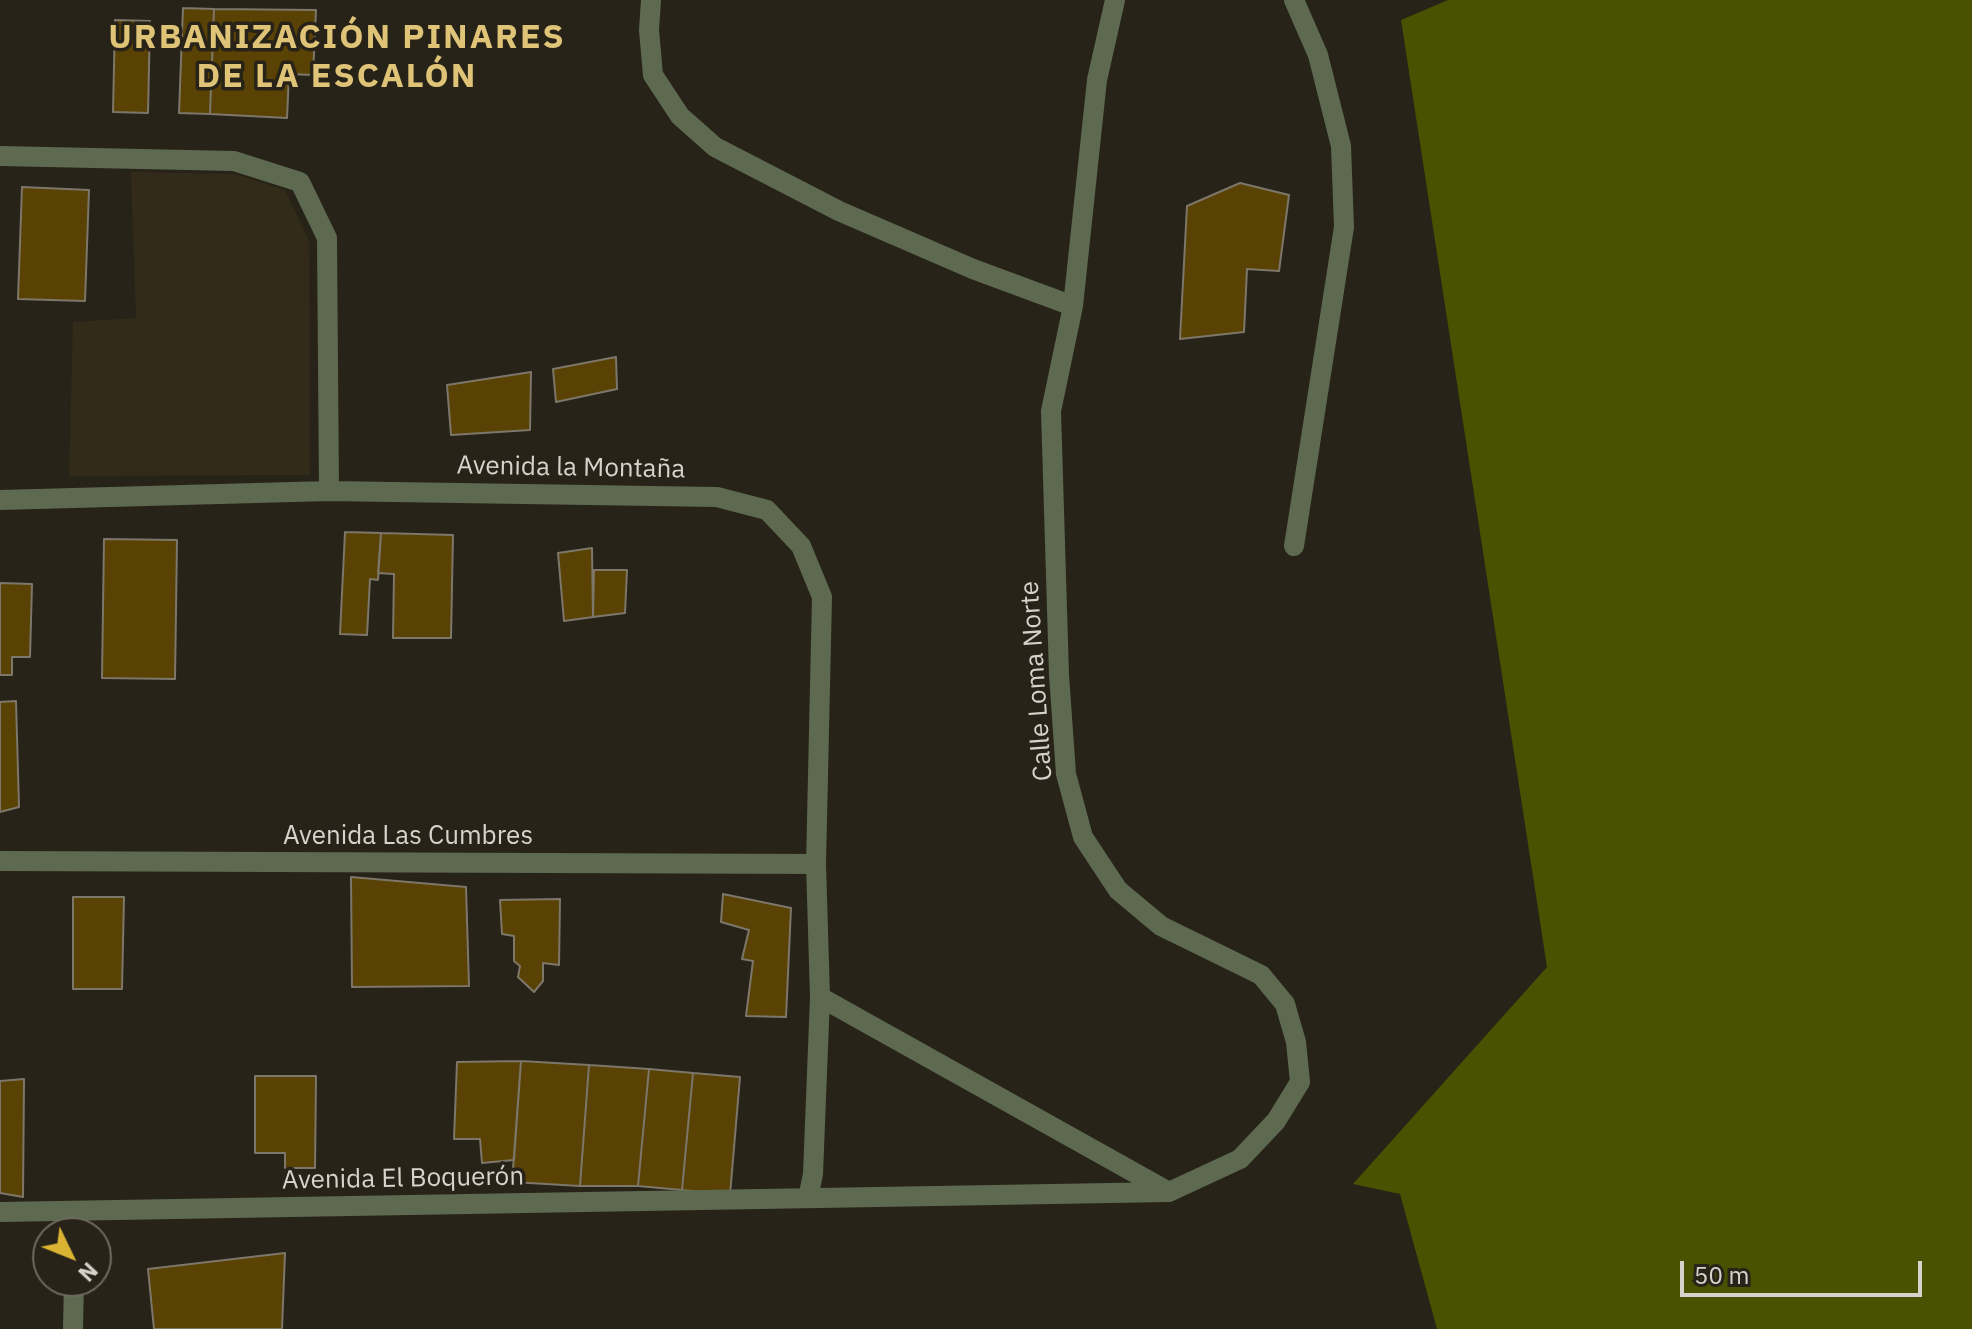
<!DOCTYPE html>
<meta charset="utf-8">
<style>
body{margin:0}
#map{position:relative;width:1972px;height:1329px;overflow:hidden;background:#282318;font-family:"IBM Plex Sans",sans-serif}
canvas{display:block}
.north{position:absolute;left:32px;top:1217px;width:80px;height:80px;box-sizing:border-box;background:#282318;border:2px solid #6e6960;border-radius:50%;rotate:133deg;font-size:22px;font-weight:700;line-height:32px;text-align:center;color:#d6d3cc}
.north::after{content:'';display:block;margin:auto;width:28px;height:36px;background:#dab333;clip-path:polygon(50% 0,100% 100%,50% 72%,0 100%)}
.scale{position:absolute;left:1680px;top:1261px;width:242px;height:36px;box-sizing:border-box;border:4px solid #d6d3cc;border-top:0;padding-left:10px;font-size:24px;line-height:28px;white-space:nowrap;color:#d6d3cc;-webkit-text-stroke:6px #282318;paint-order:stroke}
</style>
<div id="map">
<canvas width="1972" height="1329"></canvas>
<div class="north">N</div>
<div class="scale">50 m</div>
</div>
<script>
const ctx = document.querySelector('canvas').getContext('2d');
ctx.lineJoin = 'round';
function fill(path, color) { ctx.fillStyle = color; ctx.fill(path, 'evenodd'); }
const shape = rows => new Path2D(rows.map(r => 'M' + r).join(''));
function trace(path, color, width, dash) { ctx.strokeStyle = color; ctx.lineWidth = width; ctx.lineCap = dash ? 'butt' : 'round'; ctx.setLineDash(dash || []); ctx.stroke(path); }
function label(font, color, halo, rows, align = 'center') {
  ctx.font = font + ' "IBM Plex Sans",sans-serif'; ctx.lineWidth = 7; ctx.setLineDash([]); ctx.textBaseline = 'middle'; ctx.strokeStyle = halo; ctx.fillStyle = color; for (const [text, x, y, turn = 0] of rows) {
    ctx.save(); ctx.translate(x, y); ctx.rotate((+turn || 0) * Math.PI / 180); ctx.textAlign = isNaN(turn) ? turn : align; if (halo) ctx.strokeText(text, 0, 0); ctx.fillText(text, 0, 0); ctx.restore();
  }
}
const built = shape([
 [131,172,235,174,285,190,309,241,310,475,69,476,73,322,136,318]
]);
const forest = shape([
 [1448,0,1972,0,1972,1329,1437,1329,1400,1194,1353,1184,1547,967,1401,20]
]);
const building = shape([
 [183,8,214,9,210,114,179,113,183,8],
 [214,9,316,10,313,75,289,74,287,118,210,114,214,9],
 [115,20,150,21,148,113,113,112,115,20],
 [1240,183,1289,195,1279,271,1247,269,1244,332,1180,339,1187,206,1240,183],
 [22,187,89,190,85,301,18,299,22,187],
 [616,357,617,389,556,402,553,369,616,357],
 [531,372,530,430,451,435,447,385,531,372],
 [345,532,381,533,378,580,370,579,367,635,340,634,345,532],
 [381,533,453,535,451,638,393,638,394,574,378,573,381,533],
 [104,539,177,540,175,679,102,678,104,539],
 [592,548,593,617,564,621,558,553,592,548],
 [594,570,627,570,625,613,593,617,594,570],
 [0,583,32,584,30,657,12,657,12,675,0,675,0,583],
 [16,701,19,807,0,812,0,702,16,701],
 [351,877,466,887,469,986,352,987,351,877],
 [723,894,791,908,786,1017,746,1016,753,961,742,959,749,930,721,922,723,894],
 [73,897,124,897,122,989,73,989,73,897],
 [560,899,559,965,543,963,543,981,534,992,518,977,520,966,514,961,514,936,502,934,500,900,560,899],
 [521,1061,589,1065,580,1186,512,1182,521,1061],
 [521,1061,514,1160,482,1163,480,1139,454,1139,457,1062,521,1061],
 [589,1065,649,1069,638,1186,580,1186,589,1065],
 [649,1069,693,1073,682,1190,638,1186,649,1069],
 [693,1073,740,1077,730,1195,682,1190,693,1073],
 [255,1076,316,1076,315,1168,285,1168,285,1153,255,1153,255,1076],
 [24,1079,23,1197,0,1193,0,1081,24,1079],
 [285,1253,282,1329,154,1329,148,1269,285,1253]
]);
const minor = shape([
 [651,0,649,30,653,75,680,116,715,147,839,211,973,269,1073,306],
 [0,156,234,161,300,182,327,238,329,491],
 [0,500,329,491,717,497,767,510,801,546,822,597,816,864,820,997,813,1174,808,1198],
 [1294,546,1344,227,1341,146,1318,55,1294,0],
 [0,861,816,864],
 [820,997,1169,1192],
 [0,1212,1169,1192,1240,1159,1276,1121,1300,1082,1296,1042,1285,1004,1261,975,1161,926,1118,890,1083,837,1066,774,1059,675,1051,411,1073,306,1097,80,1115,0],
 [75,1233,75,1211],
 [73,1329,74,1281]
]);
const streetNames = [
 ["Avenida la Montaña",571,468,1],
 ["Calle Loma Norte",1037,681,-94],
 ["Avenida Las Cumbres",408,836],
 ["Avenida El Boquerón",403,1179,-1]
];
const districtNames = [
 ["URBANIZACIÓN PINARES",337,38],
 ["DE LA ESCALÓN",337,77]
];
fill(built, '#322b1a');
fill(forest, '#485200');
fill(building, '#594204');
trace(building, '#7d776a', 2);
trace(minor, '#5d6a50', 20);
label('26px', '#d6d3cc', '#282318', streetNames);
ctx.letterSpacing = '2px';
label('bold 34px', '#dfc478', '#282318', districtNames);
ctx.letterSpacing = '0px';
</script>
